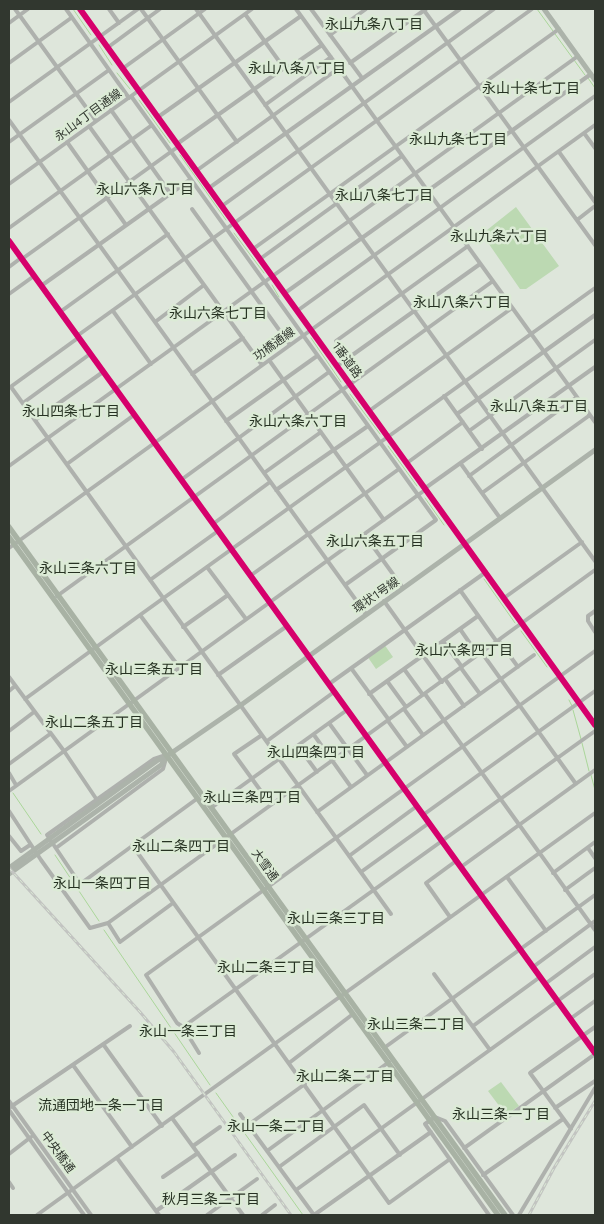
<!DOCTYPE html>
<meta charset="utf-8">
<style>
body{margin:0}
#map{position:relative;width:604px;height:1224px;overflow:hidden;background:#dee6db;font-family:Commissioner,sans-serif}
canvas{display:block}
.frame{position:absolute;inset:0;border:10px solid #31372f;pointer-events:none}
</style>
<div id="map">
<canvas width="604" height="1224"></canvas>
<div class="frame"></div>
</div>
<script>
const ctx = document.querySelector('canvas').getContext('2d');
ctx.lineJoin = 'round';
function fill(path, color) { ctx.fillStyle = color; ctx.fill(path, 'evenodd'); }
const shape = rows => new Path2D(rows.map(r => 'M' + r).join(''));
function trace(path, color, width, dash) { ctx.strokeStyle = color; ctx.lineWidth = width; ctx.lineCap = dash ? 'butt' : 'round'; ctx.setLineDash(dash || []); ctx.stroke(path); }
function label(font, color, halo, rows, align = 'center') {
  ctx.font = font + ' Commissioner,"Noto Sans JP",sans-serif'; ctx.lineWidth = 5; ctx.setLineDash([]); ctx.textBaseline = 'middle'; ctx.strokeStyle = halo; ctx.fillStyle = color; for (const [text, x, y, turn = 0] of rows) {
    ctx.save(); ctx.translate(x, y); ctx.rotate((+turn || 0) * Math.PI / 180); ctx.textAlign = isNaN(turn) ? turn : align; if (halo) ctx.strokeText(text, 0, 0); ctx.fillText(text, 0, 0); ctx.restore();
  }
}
const green = shape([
 [516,207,559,266,526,289,520,289,482,234],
 [384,644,393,657,376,669,367,656],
 [501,1082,519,1106,506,1115,488,1091]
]);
const stream = shape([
 [73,9,91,35],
 [537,9,553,31],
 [555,34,585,75],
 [99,45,112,65],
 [117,73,130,89],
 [588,78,595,88],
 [139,100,170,143],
 [180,155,226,220],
 [234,233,264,273],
 [272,285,279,297],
 [311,338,341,382],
 [350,394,380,434],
 [388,446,417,486],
 [425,498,444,525],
 [484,579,515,623],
 [521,631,547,667],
 [569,700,572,706],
 [573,710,581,739],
 [582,743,589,771],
 [591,775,595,790],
 [13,793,41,834],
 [55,855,99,921],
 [104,930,210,1085],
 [216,1093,303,1215]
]);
const minor = shape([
 [15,9,96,121],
 [66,9,129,98],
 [80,9,595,725],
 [109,9,119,23],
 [141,9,237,142],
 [196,9,595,561],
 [296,9,595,422],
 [311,9,362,78],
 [423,9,595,245],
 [245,14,284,68],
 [9,23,28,9],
 [330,35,366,9],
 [107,48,160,9],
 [9,63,71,18],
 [350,63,426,9],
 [122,69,205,9],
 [131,96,436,520,345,585],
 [9,102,138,9],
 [265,105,331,57],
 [111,110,170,193],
 [158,117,301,16],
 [9,120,366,614],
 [89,126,262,365],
 [584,133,595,148],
 [9,142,109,70],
 [67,142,126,225],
 [177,144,284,68,293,65,322,45],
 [559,152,595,202],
 [196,171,339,68],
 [9,184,252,9],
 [209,188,460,9],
 [222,206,494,9],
 [192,209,290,345],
 [577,220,595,206],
 [9,228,152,125],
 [9,241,595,1053],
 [253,249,559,29],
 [22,259,179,146],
 [260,259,402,156],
 [9,267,21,258],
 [41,286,191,179],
 [285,293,591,74],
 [9,294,34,276],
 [113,311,151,364],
 [297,311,595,96],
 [60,312,168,234],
 [155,322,204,285],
 [77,336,532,9],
 [348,358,336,341,468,246],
 [269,360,384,520],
 [337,366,480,264],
 [192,374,243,338],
 [11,387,391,914],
 [9,388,78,338],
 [444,396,482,449],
 [23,403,90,354],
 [369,411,512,308],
 [457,414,595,315],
 [35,420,103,372],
 [226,421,317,356],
 [469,431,595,340],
 [407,463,463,422],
 [67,464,134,415],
 [461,464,500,518],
 [9,466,578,56],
 [264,473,321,432],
 [469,476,577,397],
 [181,480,329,372],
 [424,489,595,367],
 [276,490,368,426],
 [482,493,590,415],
 [213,524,270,482],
 [364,534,403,588],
 [9,548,595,125],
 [207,567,246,619],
 [250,576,399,469],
 [150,580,218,531],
 [460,590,497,642],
 [57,596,493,281],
 [504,598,582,542],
 [384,601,442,682],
 [595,611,588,616,588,621,595,632],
 [140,615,179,667],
 [183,627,228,595],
 [460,629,478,655],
 [443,641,462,667],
 [499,641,518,667],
 [482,653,576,784],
 [351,668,389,720],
 [461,668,480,694],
 [404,669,423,695],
 [218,675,287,626],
 [9,677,64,751,97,800],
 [445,679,464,706],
 [387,681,406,707],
 [329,684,486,572],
 [9,691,15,686],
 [369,694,478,616],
 [425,694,595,930],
 [25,699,140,615,595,288],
 [404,709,423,735],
 [388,721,407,747],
 [329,723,367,775],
 [9,731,34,712],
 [262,735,234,754,271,805],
 [314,735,351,787],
 [267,741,334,692],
 [298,746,317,772],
 [163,756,154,759,47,835,80,884,198,798],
 [9,764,50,734],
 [9,773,16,785],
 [9,791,425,490],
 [211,808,347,710],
 [9,811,41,860,90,928,108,923,595,570],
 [317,812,534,655],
 [423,815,595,691],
 [9,836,21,851,30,845],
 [132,845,389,1203,450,1159],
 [56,848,163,769,165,762],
 [588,848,595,858],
 [349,856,417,806],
 [461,867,595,770],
 [361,872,429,823],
 [553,873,595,842],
 [507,877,546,931],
 [565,890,595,868],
 [450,917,426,883,456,861],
 [108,923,120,942,173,903],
 [533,967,595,921],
 [434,974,490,1050],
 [545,984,595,947],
 [570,1019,595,1001],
 [473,1026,540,977],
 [183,1027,177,1023,146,975,595,651],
 [103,1044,162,1126],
 [384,1048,595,895],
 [199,1053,183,1027,595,731],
 [289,1063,353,1014],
 [73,1065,132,1147],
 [9,1101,91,1215],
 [9,1108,130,1026],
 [555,1108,595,1081],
 [9,1110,84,1215],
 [240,1114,314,1215,431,1132],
 [172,1118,243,1215],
 [248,1125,305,1084],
 [571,1129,530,1073,595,1027],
 [193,1146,220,1127],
 [464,1148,595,1054],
 [267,1151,389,1062],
 [9,1154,31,1137],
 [117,1158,159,1215],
 [279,1167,364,1105,400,1155],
 [483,1175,563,1119],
 [163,1177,198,1153],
 [9,1182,13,1188],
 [296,1190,595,974],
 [156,1211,235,1155],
 [37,1215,595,813],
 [207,1215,257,1179],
 [262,1215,275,1205],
 [489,1215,425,1124,435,1117,445,1121,513,1215],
 [519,1215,595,1088]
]);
const major = shape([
 [544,9,595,80],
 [9,868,158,760,167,756,241,705,595,450],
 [9,874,161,765,167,757]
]);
const highway = shape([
 [9,527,505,1215],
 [9,537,498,1215]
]);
const rail = shape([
 [9,868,140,1012,174,1052,291,1215],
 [529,1215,554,1168,595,1101]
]);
const cycleway = shape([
 [80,9,595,725],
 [9,241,595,1053]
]);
const streetNames = [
 ["永山4丁目通線",88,115,-36],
 ["功橋通線",274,344,-36],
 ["1番道路",347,360,54],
 ["環状1号線",376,595,-35],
 ["大雪通",265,865,54],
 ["中央橋通",58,1152,54]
];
const neighbourhoodNames = [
 ["永山九条八丁目",374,24],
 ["永山八条八丁目",297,68],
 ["永山十条七丁目",531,88],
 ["永山九条七丁目",458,139],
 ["永山六条八丁目",145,189],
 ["永山八条七丁目",384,195],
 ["永山九条六丁目",499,236],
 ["永山八条六丁目",462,302],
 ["永山六条七丁目",218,313],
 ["永山八条五丁目",539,406],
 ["永山四条七丁目",71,411],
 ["永山六条六丁目",298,421],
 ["永山六条五丁目",375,541],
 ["永山三条六丁目",88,568],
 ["永山六条四丁目",464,650],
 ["永山三条五丁目",154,669],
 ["永山二条五丁目",94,722],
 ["永山四条四丁目",316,752],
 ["永山三条四丁目",252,797],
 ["永山二条四丁目",181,846],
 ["永山一条四丁目",102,883],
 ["永山三条三丁目",336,918],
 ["永山二条三丁目",266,967],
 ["永山三条二丁目",416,1024],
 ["永山一条三丁目",188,1031],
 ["永山二条二丁目",345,1076],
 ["流通団地一条一丁目",101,1105],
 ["永山三条一丁目",501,1114],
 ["永山一条二丁目",276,1126],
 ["秋月三条二丁目",211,1199]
];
fill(green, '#bcd9b2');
trace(stream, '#aad699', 1);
trace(minor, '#aeb1ad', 4);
trace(major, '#acb3aa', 5);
trace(highway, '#a8b2a4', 5.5);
trace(rail, '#c2c4c1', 3);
trace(rail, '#dcebd6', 1, [4]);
trace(cycleway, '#d6006c', 6);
label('12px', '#31372f', '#dcebd6', streetNames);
label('14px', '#263222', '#dcebd6', neighbourhoodNames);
</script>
